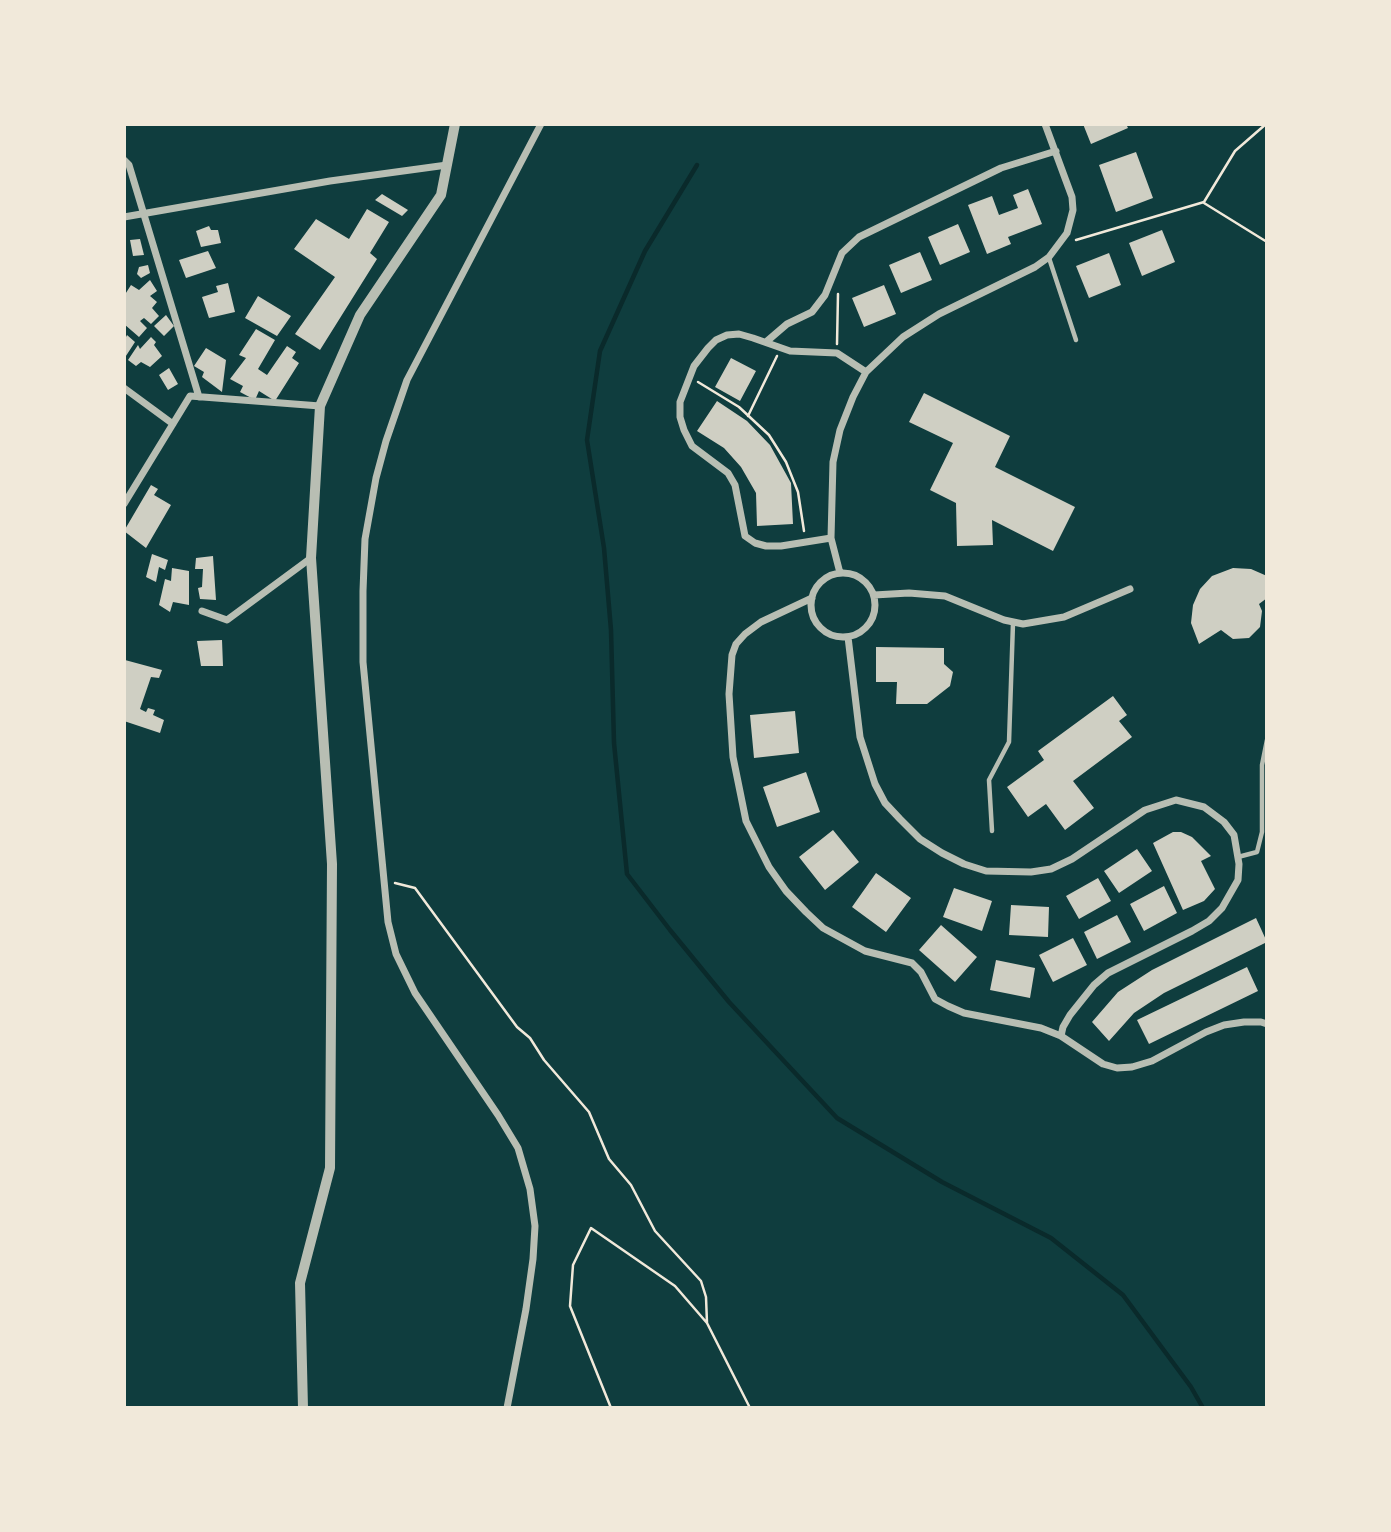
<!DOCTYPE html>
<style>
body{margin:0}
#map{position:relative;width:1391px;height:1532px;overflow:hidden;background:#0f3d3e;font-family:Barlow,sans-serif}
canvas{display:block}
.frame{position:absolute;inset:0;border:126px solid #f1e9da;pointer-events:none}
</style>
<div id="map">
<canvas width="1391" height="1532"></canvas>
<div class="frame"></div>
</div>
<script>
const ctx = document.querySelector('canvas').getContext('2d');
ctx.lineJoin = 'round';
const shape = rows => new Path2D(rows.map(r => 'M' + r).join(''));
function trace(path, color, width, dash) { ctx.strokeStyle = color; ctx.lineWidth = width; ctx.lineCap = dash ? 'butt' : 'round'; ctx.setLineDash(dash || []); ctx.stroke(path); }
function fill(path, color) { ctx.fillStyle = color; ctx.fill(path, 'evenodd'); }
const stream = shape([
 [697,165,645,251,600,351,587,440,604,548,611,630,614,743,627,874,670,930,729,1002,837,1118,942,1182,1051,1238,1123,1295,1191,1387,1203,1408]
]);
const building = shape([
 [1083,124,1126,124,1128,128,1091,144],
 [1136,152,1153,198,1116,212,1099,165],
 [1028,189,1042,224,1008,237,1011,244,987,254,968,205,992,196,999,215,1018,208,1013,195],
 [382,194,408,210,402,216,375,200],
 [367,209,389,222,370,253,377,259,320,350,295,334,335,277,294,249,316,219,349,239],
 [958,224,970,252,940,265,928,237],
 [209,226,211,230,218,230,221,243,201,247,196,231],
 [1162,230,1175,262,1142,276,1129,243],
 [140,239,144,255,133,256,130,240],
 [208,251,216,268,186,278,179,260],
 [920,252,932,280,901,293,889,265],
 [1109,253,1121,285,1089,298,1076,266],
 [148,265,150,273,141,278,137,274,139,267],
 [150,280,157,291,150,296,157,302,152,308,159,316,151,324,144,318,140,321,147,328,139,337,124,324,124,296,131,285,139,290],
 [228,283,235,312,209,318,202,297,218,292,216,286],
 [884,285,896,314,864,327,852,298],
 [258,296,291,316,277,336,245,318],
 [166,315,174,326,164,336,154,326],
 [256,329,275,340,258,369,267,375,287,346,296,352,292,358,299,363,275,401,259,391,255,400,240,392,243,386,230,379,246,358,239,355],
 [127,335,135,342,124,359,124,341],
 [151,337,156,342,154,345,162,356,150,367,141,362,136,366,128,360,138,345,140,349],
 [206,348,226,360,222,392,202,377,204,372,194,366],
 [731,358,756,371,740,401,715,387],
 [169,368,178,384,168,390,159,375],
 [924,393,1010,436,995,467,1075,507,1053,551,992,520,993,545,957,546,956,503,930,490,953,443,909,422],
 [717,401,747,421,770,445,791,483,793,524,757,526,756,493,741,467,724,448,697,431],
 [151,485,158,489,154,495,171,505,146,548,124,531],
 [152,554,168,560,165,570,159,567,156,582,146,577],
 [213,556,216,600,200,599,198,588,202,587,203,569,195,569,196,558],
 [172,568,189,571,189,605,173,602,170,612,159,605,165,579,171,581],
 [1233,568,1251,569,1267,576,1267,598,1259,604,1262,611,1260,627,1249,638,1233,639,1221,630,1199,644,1191,623,1193,605,1200,589,1212,576],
 [222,640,223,666,201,666,197,641],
 [876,647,944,648,944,664,953,672,950,686,927,704,896,704,897,682,876,682],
 [125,660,162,670,159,678,151,677,140,709,146,712,148,708,155,710,153,715,164,720,160,733,124,721],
 [1113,696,1127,715,1119,721,1132,737,1073,781,1094,808,1065,830,1046,804,1028,817,1007,787,1044,760,1038,751],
 [795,711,799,753,754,758,750,715],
 [806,772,820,812,777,827,763,787],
 [833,830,859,862,825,890,799,857],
 [1173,832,1181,832,1192,837,1211,856,1201,861,1215,889,1204,901,1183,910,1153,843],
 [1137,849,1152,871,1119,893,1104,871],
 [876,873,911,898,886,932,852,907],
 [1098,878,1111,901,1079,919,1066,896],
 [1164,886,1177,913,1144,931,1130,904],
 [954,888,992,901,982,931,943,917],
 [1011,905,1049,907,1048,937,1009,935],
 [1117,915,1131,942,1097,959,1084,932],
 [1256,918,1267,942,1164,993,1134,1013,1109,1041,1092,1022,1118,992,1152,970],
 [941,925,977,957,955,982,919,950],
 [1073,938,1087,965,1053,982,1039,955],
 [996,960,1035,968,1030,998,990,990],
 [1247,967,1258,991,1149,1044,1137,1020]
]);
const path = shape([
 [1204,203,1267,242],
 [1076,240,1204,202,1235,151,1266,124],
 [837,344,838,294],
 [698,382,739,407,769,435,786,462,798,492,804,531],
 [748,416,777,356],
 [395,883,415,888,517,1027,530,1038,544,1060,589,1112,609,1159,631,1185,655,1231,701,1281,706,1297,707,1323,750,1408],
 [611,1408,570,1306,573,1265,591,1228,675,1286,707,1323]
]);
const service = shape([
 [1049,258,1076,340],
 [992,831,989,780,1009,742,1013,623],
 [1238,857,1257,852,1262,832,1262,765,1267,740]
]);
const minor = shape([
 [124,160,129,165,199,397],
 [124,217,330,181,447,165],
 [766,342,787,324,812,312,825,295,842,253,859,237,1001,168,1056,151],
 [124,388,173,424],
 [124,504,190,396,320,406],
 [831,538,781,546,766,546,755,543,745,536,735,485,728,473,692,446,684,430,680,417,680,402,694,366,708,348,716,340,727,335,739,334,753,338,790,351,837,353,866,372],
 [840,573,831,538,833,462,840,430,853,397,866,372,903,337,939,314,1035,267,1049,257,1067,233,1073,210,1072,197,1045,124],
 '811 605a32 32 0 1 1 64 0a32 32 0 1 1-64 0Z',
 [874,595,909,593,945,596,1004,620,1023,624,1064,617,1130,589],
 [812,598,761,622,745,634,736,644,732,655,729,694,733,757,746,821,769,867,786,891,806,912,823,928,865,951,912,963,921,972,935,999,948,1006,964,1013,1041,1028,1061,1036,1103,1064,1117,1068,1132,1067,1152,1061,1206,1032,1224,1025,1244,1022,1261,1022,1267,1024],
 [202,611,227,620,311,558],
 [848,637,860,737,875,784,885,803,900,819,920,839,942,853,964,864,986,871,1031,872,1051,869,1072,859,1145,810,1176,800,1204,807,1224,822,1234,835,1239,864,1238,880,1222,908,1209,921,1192,931,1108,973,1094,985,1070,1015,1063,1027,1061,1036],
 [507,1408,526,1309,533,1259,535,1226,530,1189,518,1148,498,1115,415,993,396,954,388,922,363,662,363,591,365,539,376,478,386,441,407,380,541,124]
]);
const tertiary = shape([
 [303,1408,300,1283,330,1168,332,864,311,558,320,406,360,315,441,195,455,124]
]);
trace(stream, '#0a2a2b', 4.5);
fill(building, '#cfcfc3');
trace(path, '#f1e9da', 2.5);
trace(service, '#b8beb3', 4.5);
trace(minor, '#b8beb3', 7);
trace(tertiary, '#b8beb3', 10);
</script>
